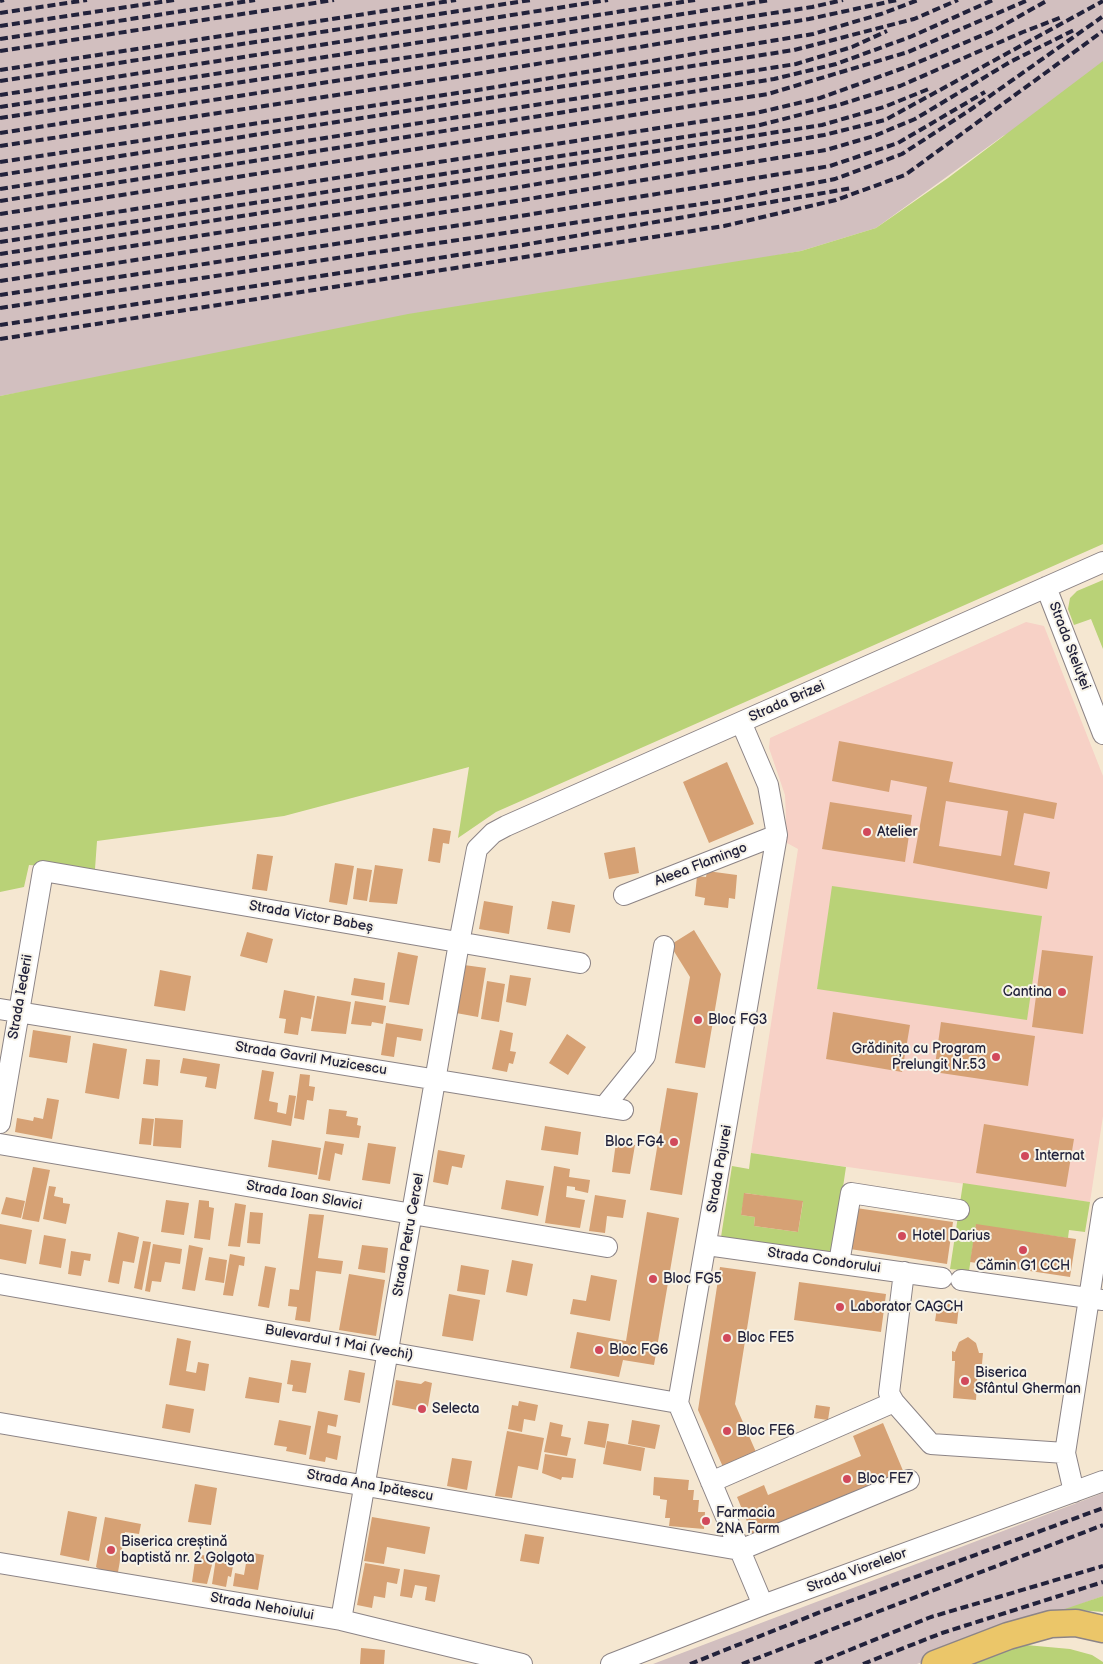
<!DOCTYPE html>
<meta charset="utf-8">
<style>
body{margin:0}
canvas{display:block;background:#f5e7d1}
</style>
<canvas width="1103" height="1664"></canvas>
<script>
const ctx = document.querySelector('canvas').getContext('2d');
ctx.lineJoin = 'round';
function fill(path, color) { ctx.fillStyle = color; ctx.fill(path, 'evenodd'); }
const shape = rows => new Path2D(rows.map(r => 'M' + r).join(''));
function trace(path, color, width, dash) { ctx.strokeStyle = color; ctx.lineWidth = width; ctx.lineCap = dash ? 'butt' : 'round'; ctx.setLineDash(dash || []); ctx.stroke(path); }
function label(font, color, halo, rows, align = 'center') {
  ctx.font = font + ' "Balsamiq Sans",sans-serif'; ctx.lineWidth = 4; ctx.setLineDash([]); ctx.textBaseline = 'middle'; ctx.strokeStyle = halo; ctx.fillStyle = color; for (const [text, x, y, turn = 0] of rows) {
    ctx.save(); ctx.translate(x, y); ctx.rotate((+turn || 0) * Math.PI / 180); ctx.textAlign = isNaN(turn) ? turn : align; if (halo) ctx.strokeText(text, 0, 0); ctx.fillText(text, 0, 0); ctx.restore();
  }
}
const built = shape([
 [1026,622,1044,626,1103,776,1103,1116,1090,1202,751,1153,798,849,787,843,785,795,769,748,770,738]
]);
const industrial = shape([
 [0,0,1103,0,1103,89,1003,136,876,228,801,251,0,396],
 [1103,1493,1103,1596,917,1664,653,1664]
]);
const green = shape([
 [1103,61,1103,544,496,812,458,838,469,767,284,816,97,841,95,869,29,865,24,887,0,892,0,396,408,314,801,251,876,228,948,178],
 [1103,580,1103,649,1091,619,1074,625,1068,609,1070,598,1077,591],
 [832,886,1042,916,1027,1020,817,989],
 [751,1153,846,1167,833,1254,721,1237,732,1166,749,1169],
 [745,1193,803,1202,798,1232,754,1226,755,1217,741,1215],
 [963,1183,1090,1202,1085,1232,1069,1230,1068,1238,976,1225,969,1271,950,1269],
 [1103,1596,1103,1612,1065,1609],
 [1026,1645,1070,1649,1092,1655,1103,1662,1103,1664,956,1664,1004,1648]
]);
const building = shape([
 [839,741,953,762,949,782,1057,803,1054,819,1024,813,1014,865,1050,872,1047,889,913,863,927,787,891,780,889,792,832,781],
 [946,801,1008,811,1001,856,939,846],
 [727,762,754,824,709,843,683,782],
 [830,802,912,815,905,862,822,849],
 [433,828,451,831,449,844,443,843,440,863,428,861],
 [635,847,639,873,609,879,604,853],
 [257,854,273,856,267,891,252,889],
 [335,863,354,866,347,905,329,902],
 [375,865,403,869,397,904,369,902],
 [357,868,372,870,367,901,353,899],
 [707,871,737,875,735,899,729,898,728,908,704,905,705,898,695,896,697,876,706,877],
 [484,901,513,906,509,934,479,929],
 [552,901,575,905,570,933,547,929],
 [694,930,721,974,705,1068,675,1063,690,977,670,945],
 [247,932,273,939,267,963,240,956],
 [1042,950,1093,956,1083,1034,1032,1027],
 [398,952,418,956,409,1005,389,1002],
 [464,965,486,968,478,1017,456,1013],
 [160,970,191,976,185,1011,154,1006],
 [510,975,531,978,526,1006,506,1002],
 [354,978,385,983,383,1000,351,995],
 [487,981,505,984,499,1022,481,1019],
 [284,990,315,996,311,1019,301,1017,298,1035,284,1033,286,1019,279,1018],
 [317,996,351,1002,346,1034,311,1031],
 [355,1001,386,1006,383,1024,372,1022,371,1026,351,1024],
 [833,1012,910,1025,902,1072,826,1059],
 [941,1022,1035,1036,1028,1086,934,1072],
 [386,1023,423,1029,421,1041,397,1037,394,1057,381,1055],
 [33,1030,71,1036,67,1063,29,1057],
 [500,1030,513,1033,510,1051,516,1052,513,1064,509,1063,507,1072,492,1069],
 [567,1034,586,1047,568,1075,549,1063],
 [93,1043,127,1049,119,1099,85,1093],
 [183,1058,220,1064,216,1089,205,1087,207,1077,180,1073],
 [146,1059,160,1060,158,1086,143,1084],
 [262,1070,274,1072,269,1101,278,1103,277,1112,286,1114,289,1095,296,1096,291,1126,254,1119],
 [300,1074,310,1075,309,1086,315,1087,313,1101,307,1100,304,1120,294,1118],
 [667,1088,698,1093,682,1195,650,1190],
 [47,1098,59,1100,52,1139,15,1132,17,1118,33,1121,34,1117,43,1119],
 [329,1109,347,1111,346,1116,358,1118,357,1125,361,1126,359,1138,326,1134],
 [142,1118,154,1119,151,1145,139,1144],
 [155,1118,183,1120,181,1148,153,1146],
 [984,1124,1074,1139,1066,1187,976,1173],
 [545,1126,581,1132,578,1155,541,1150],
 [272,1140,321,1148,317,1175,268,1167],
 [325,1141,344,1144,342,1155,335,1153,330,1181,318,1179],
 [616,1142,635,1145,630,1174,612,1172],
 [368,1143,396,1147,390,1184,362,1180],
 [438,1150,465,1155,462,1168,452,1166,448,1185,433,1182],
 [554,1166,570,1169,569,1177,590,1180,588,1193,575,1190,575,1187,567,1186,566,1197,585,1200,580,1228,545,1223],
 [33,1167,50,1170,39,1222,22,1219],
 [506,1180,544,1186,538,1216,501,1209],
 [49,1186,56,1187,54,1196,63,1198,63,1203,70,1204,66,1224,43,1219],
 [744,1193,803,1201,798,1232,754,1226,755,1217,741,1215],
 [595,1195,626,1200,623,1218,607,1216,605,1233,589,1231],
 [6,1197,25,1201,21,1218,1,1214],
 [166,1200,189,1203,184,1235,161,1232],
 [199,1200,209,1201,209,1207,214,1208,210,1240,194,1238],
 [235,1203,246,1205,240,1247,228,1246],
 [856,1208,953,1222,947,1264,850,1249],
 [250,1212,263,1213,260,1244,247,1243],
 [647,1212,679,1218,654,1365,623,1360,619,1377,570,1368,577,1332,626,1341],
 [309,1214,324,1215,318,1258,343,1261,341,1274,316,1271,310,1322,295,1320,297,1307,288,1306,290,1289,299,1290],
 [0,1224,32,1230,26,1264,0,1259],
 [976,1224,1076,1239,1070,1277,970,1262],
 [118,1232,139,1237,134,1263,123,1261,119,1284,108,1282],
 [44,1235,66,1239,61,1268,39,1264],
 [143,1241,151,1242,142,1290,134,1288],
 [153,1244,182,1249,180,1264,165,1262,161,1282,152,1281,150,1292,145,1291],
 [189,1245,203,1248,195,1291,182,1289],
 [362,1245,388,1248,385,1273,358,1269],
 [71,1251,91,1254,90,1261,84,1260,81,1276,68,1274],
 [230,1254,245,1257,244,1266,239,1265,233,1296,223,1295],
 [209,1257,227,1260,224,1283,205,1280],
 [512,1260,533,1264,527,1296,506,1292],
 [461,1265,489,1270,485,1295,457,1291],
 [265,1266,276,1268,269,1308,258,1306],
 [720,1267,756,1272,735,1404,756,1452,723,1467,698,1410],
 [349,1274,385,1280,376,1336,339,1330],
 [591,1275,617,1280,610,1321,570,1314,573,1299,586,1301],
 [799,1282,886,1294,881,1332,794,1320],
 [449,1294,480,1300,473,1341,442,1336],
 [938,1302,959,1305,957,1324,935,1321],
 [968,1337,976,1343,979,1353,983,1353,982,1364,978,1364,976,1400,953,1398,955,1361,952,1361,952,1351,955,1352,959,1342],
 [177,1338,191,1341,186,1371,196,1373,198,1362,209,1364,205,1391,169,1385],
 [291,1360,311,1363,306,1393,292,1391,293,1385,287,1384],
 [349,1370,365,1373,360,1403,344,1400],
 [249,1377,282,1383,279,1403,245,1398],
 [396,1380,421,1384,425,1381,432,1383,427,1412,392,1405],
 [519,1401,538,1405,535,1421,524,1419,522,1432,508,1429,512,1405,518,1406],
 [166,1404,194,1409,190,1433,162,1428],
 [816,1405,830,1407,828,1420,814,1418],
 [318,1411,338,1415,336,1427,328,1425,327,1433,341,1436,337,1460,326,1457,325,1462,309,1459],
 [279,1420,311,1426,306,1455,286,1451,287,1447,274,1445],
 [632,1420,660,1425,655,1449,628,1444],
 [588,1421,609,1424,605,1448,584,1444],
 [550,1422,563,1425,561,1436,571,1438,567,1456,544,1452],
 [883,1423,904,1473,753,1536,737,1497,764,1485,768,1495,861,1456,853,1436],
 [507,1431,544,1438,538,1470,518,1466,512,1498,495,1496],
 [607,1441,645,1448,641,1471,603,1464],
 [545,1454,576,1459,573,1478,562,1477,561,1480,542,1473],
 [452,1458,472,1461,467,1490,447,1486],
 [654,1477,689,1480,688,1490,694,1490,693,1500,699,1500,698,1512,705,1512,704,1529,669,1526,670,1518,665,1518,667,1500,660,1499,660,1496,653,1495],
 [195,1484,217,1488,211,1525,188,1522],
 [68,1511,97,1517,89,1561,60,1555],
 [105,1517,141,1524,139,1534,125,1532,118,1572,105,1573,96,1567],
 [372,1517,430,1527,425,1554,387,1547,384,1564,364,1561],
 [525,1534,544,1537,539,1564,520,1561],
 [217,1552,235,1555,231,1577,228,1576,226,1587,212,1584],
 [248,1552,264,1555,258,1590,233,1586,235,1573,244,1575],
 [196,1554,214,1557,207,1584,192,1582],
 [365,1563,400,1569,397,1584,387,1582,385,1598,374,1596,372,1608,357,1605],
 [404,1569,440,1575,435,1602,425,1600,427,1587,415,1585,412,1598,400,1596],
 [361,1648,385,1650,384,1664,360,1664]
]);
const minor = shape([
 [1046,587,1103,734],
 [741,722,768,785,777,835,678,1403,763,1605],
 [624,895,777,835],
 [0,1009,623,1110],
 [604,1107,645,1056,664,946],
 [0,1123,43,871,580,963],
 [0,1144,607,1247],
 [707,1245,942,1278],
 [839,1263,851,1193,959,1210],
 [961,1280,1103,1300],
 [0,1284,678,1403],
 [894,1402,889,1393,904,1272],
 [0,1423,740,1550,909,1480],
 [711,1482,894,1402,931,1444,1065,1453],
 [1074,1492,1065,1453,1103,1208],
 [0,1563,341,1620,522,1664],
 [341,1620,459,943,477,849,493,833,506,826,1103,562],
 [611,1664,763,1605,1103,1481]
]);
const major = shape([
 [935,1664,1008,1636,1051,1624,1076,1623,1103,1629]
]);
const rail = shape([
 [0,1,4,0],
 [0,13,87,0],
 [0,26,174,0],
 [0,39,255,0],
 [0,51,334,0],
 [0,70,456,0],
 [0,81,531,0],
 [0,95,608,0],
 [0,107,695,0],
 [0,118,478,47,770,0],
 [0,133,812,7,843,0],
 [0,146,482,73,809,19,897,0],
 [0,162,484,89,813,34,881,14,918,0],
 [0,175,794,50,914,19,958,0],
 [0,189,796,64,852,47,887,31],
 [0,201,774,79,836,64,910,37,993,0],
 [0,214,768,94,908,52,1028,0],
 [0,230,756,113,820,98,909,66,995,30,1048,0],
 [0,242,756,126,835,106,900,86,1023,32,1062,17],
 [0,254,822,125,884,107,931,88],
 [0,266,514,188,824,135,885,120,1103,1],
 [0,281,516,201,826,150,874,136,915,119,1010,62,1074,30],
 [0,295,520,216,830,166,898,143,985,92],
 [0,308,721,201,835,179,902,154,970,110,1102,17],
 [0,325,523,245,852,188],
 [0,339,724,226,836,200,905,175,1103,31],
 [690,1664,823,1611,1103,1508],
 [742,1664,1103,1525],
 [815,1664,931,1617,1103,1566],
 [863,1664,942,1633,1103,1582]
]);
const markers = [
 [867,832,5,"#d1495b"],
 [1062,992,5,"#d1495b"],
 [698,1020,5,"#d1495b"],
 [996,1057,5,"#d1495b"],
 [674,1142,5,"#d1495b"],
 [1025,1156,5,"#d1495b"],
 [902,1236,5,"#d1495b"],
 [1023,1250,5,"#d1495b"],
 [653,1279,5,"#d1495b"],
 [840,1307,5,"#d1495b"],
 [727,1338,5,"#d1495b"],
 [599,1350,5,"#d1495b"],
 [965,1381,5,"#d1495b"],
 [422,1409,5,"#d1495b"],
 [727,1431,5,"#d1495b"],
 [847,1479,5,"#d1495b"],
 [706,1521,5,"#d1495b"],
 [111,1550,5,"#d1495b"]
];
const streetNames = [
 ["Strada Steluței",1069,646,69],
 ["Strada Brizei",787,702,-24],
 ["Aleea Flamingo",701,865,-21],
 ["Strada Victor Babeș",311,917,10],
 ["Strada Iederii",21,997,-80],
 ["Strada Gavril Muzicescu",311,1059,9],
 ["Strada Pajurei",720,1169,-80],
 ["Strada Ioan Slavici",304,1196,10],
 ["Strada Petru Cercel",409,1235,-80],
 ["Strada Condorului",824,1261,8],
 ["Bulevardul 1 Mai (vechi)",339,1343,10],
 ["Strada Ana Ipătescu",370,1486,10],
 ["Strada Viorelelor",857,1571,-20],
 ["Strada Nehoiului",262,1607,10]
];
const poiNames = [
 ["Atelier",877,832],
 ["Cantina",1052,992,"right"],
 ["Bloc FG3",708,1020],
 ["Grădinița cu Program",986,1049,"right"],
 ["Prelungit Nr.53",986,1065,"right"],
 ["Bloc FG4",664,1142,"right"],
 ["Internat",1035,1156],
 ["Hotel Darius",912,1236],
 ["Cămin G1 CCH",1023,1266,"center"],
 ["Bloc FG5",663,1279],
 ["Laborator CAGCH",850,1307],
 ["Bloc FE5",737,1338],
 ["Bloc FG6",609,1350],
 ["Biserica",975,1373],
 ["Sfântul Gherman",975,1389],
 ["Selecta",432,1409],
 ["Bloc FE6",737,1431],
 ["Bloc FE7",857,1479],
 ["Farmacia",716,1513],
 ["2NA Farm",716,1529],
 ["Biserica creștină",121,1542],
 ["baptistă nr. 2 Golgota",121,1558]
];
fill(built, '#f7d1c6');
fill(industrial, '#d2bfbf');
fill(green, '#b9d277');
fill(building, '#d6a174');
trace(minor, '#8c8486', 22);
trace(major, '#8c8486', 29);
trace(minor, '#fff', 20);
trace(major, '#ebc669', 26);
trace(rail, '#22223b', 4, [8, 4]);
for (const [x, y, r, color] of markers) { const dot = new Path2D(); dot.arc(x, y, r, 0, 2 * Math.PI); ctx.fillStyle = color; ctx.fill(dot); trace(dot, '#f7f3e8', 2); }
label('14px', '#22223b', '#f7f3e8', streetNames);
label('14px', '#22223b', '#f7f3e8', poiNames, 'left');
</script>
